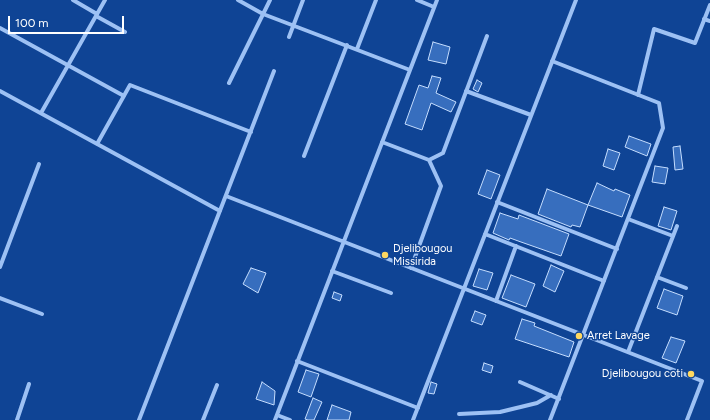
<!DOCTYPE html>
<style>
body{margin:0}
#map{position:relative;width:710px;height:420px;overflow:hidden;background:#0f4495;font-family:Figtree,sans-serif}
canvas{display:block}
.scale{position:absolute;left:8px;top:16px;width:116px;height:18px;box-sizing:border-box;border:2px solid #fff;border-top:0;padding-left:5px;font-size:12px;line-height:14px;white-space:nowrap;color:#fff;-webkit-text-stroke:3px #0f4495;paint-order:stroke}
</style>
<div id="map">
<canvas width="710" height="420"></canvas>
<div class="scale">100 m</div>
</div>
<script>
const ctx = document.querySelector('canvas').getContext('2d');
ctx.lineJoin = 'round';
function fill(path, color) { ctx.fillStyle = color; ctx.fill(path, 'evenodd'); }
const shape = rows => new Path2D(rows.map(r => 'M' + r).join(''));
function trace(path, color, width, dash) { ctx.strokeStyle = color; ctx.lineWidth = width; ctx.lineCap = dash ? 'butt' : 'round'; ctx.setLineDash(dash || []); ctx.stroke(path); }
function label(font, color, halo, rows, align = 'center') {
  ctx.font = font + ' Figtree,sans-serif'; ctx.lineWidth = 3; ctx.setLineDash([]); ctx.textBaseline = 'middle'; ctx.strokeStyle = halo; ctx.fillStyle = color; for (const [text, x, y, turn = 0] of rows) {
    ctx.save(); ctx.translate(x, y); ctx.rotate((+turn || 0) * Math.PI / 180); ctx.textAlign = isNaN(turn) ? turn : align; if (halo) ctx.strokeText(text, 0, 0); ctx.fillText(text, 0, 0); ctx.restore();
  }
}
const building = shape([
 [433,42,450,47,446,64,428,60,433,42],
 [432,76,441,78,436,93,456,102,451,112,431,103,422,130,405,124,419,85,428,88,432,76],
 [477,80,482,83,478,92,473,89,477,80],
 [629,136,651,144,647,156,625,147,629,136],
 [680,146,683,169,675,170,673,147,680,146],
 [608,149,620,153,614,170,603,166,608,149],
 [655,166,668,168,665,184,652,182,655,166],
 [487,170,500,175,491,199,478,194,487,170],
 [597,183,614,191,615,189,630,195,622,217,588,205,597,183],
 [547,189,588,205,580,227,572,225,571,227,538,214,547,189],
 [664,207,677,211,671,230,658,226,664,207],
 [500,213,518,219,519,215,569,234,561,256,521,242,510,238,509,240,493,233,500,213],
 [551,265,564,271,555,292,543,286,551,265],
 [251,268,266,273,258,293,243,284,251,268],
 [479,269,493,273,487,290,473,286,479,269],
 [511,275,535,284,526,307,502,298,511,275],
 [664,289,683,296,677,315,657,308,664,289],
 [334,292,342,295,340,301,332,298,334,292],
 [475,311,486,315,482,325,471,321,475,311],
 [522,319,535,323,534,326,574,342,569,357,515,339,522,319],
 [671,337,685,341,676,363,662,358,671,337],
 [484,363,493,366,491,373,482,370,484,363],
 [306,370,319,374,311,397,298,392,306,370],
 [262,382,275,391,274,405,256,399,262,382],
 [431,382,437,384,434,394,428,393,431,382],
 [313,398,322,402,314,420,308,420,305,419,313,398],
 [332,405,351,412,349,420,327,420,332,405]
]);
const street = shape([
 [73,0,97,14],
 [238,0,263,14,410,70],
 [417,0,434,7],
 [96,16,125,32],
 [704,19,710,21],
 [0,28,124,96],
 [289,37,303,0],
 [357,49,376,0],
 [229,83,270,0],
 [0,91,220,211],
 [466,91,531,115],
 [638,95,654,29,695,43,710,5],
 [41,113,105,0],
 [382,142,429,160,441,186,411,268],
 [97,144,130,85,251,132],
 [304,156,347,45],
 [429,160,443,153,487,36],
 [226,196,702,381,687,420],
 [497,202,617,249],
 [628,219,673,236],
 [485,234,604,281],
 [0,267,39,164],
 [332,271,391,293],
 [657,277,686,288],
 [0,298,42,314],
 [496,301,516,246],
 [628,352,677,226],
 [297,361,418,408],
 [520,382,559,399],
 [459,414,500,412,537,403,551,395],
 [277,415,290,420],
 [17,420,29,384],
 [139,420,274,71],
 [203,420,217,385],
 [275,420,437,0],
 [413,420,576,0],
 [550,420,663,128,659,103,552,61]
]);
const markers = [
 [385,255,4,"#ffd860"],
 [579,336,4,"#ffd860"],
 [691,374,4,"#ffd860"]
];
const poiNames = [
 ["Djelibougou",393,249],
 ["Missirida",393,262],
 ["Arret Lavage",587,336],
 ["Djelibougou coti",683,374,"right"]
];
fill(building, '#376ebe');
trace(building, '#c5ddfe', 1);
trace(street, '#9dc1f4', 4);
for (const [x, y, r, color] of markers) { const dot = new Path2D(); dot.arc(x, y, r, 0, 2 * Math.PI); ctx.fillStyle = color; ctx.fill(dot); trace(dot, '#0f4495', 1.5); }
label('11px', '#fff', '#0f4495', poiNames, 'left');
</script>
